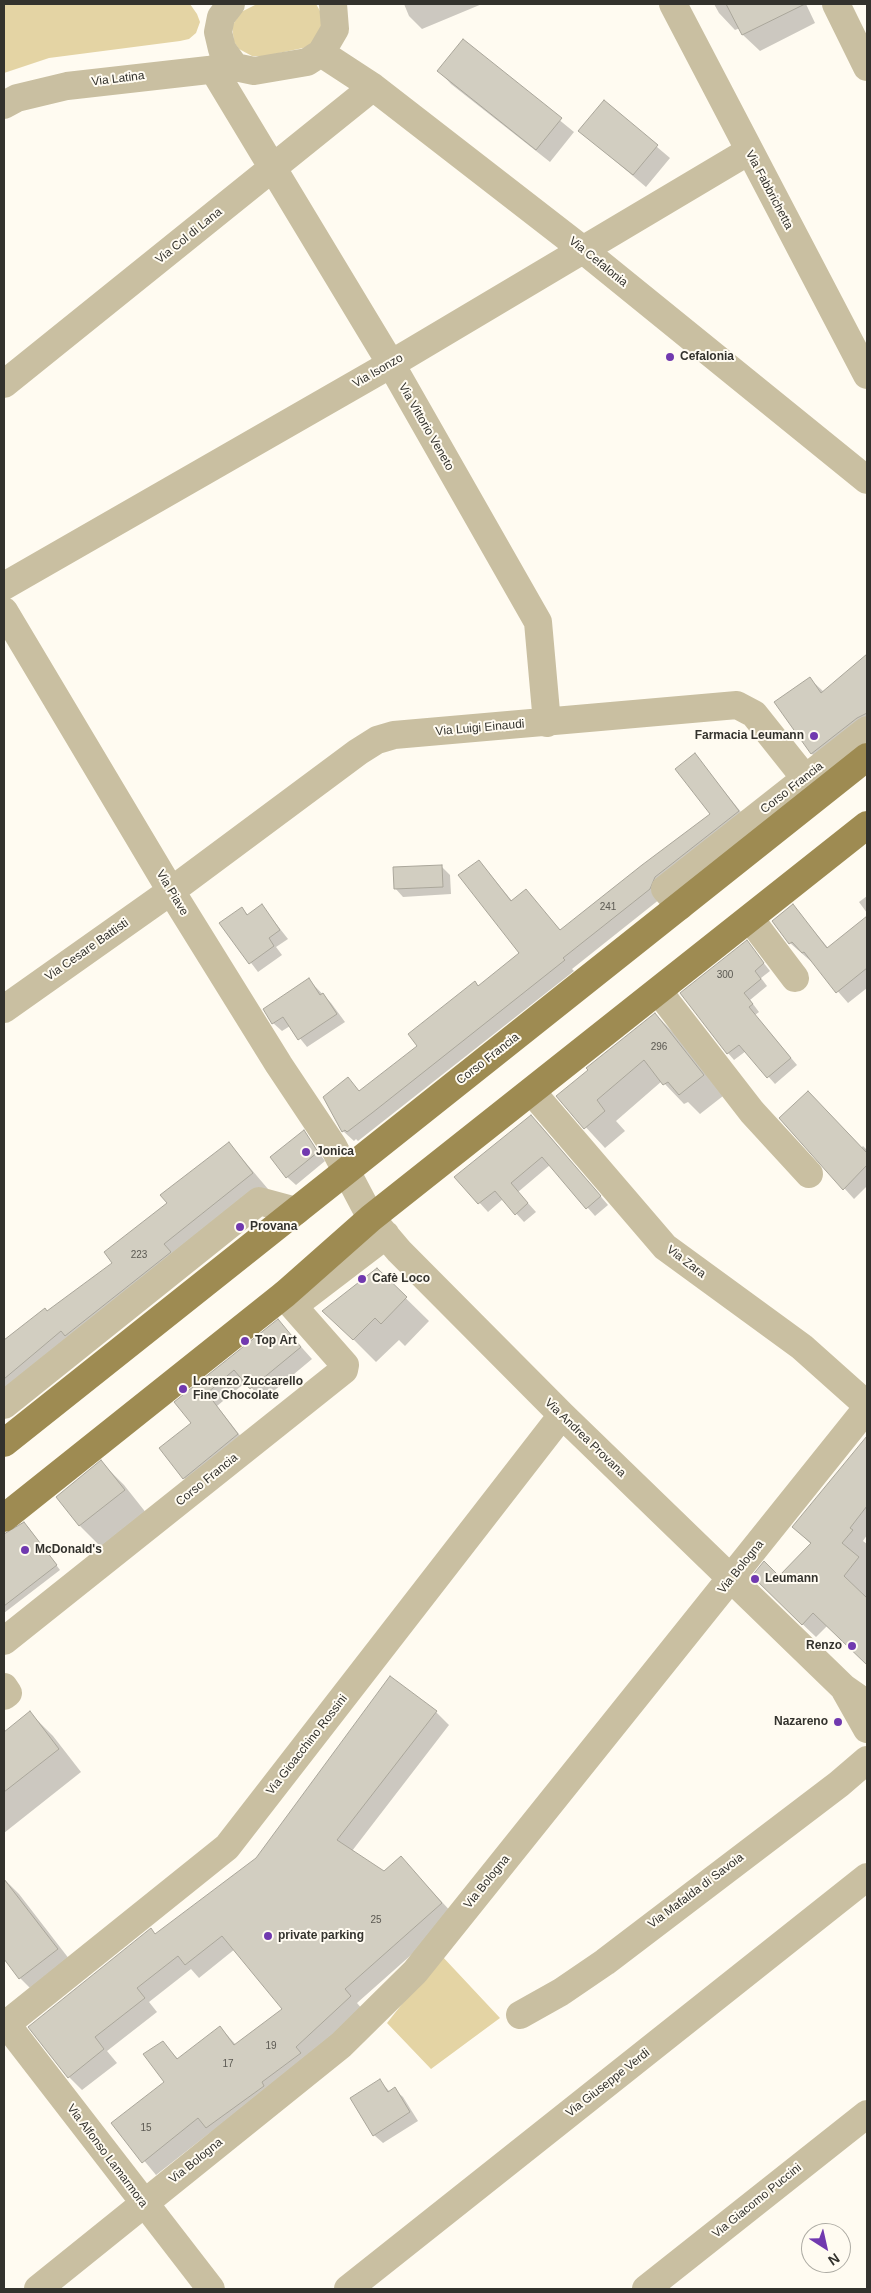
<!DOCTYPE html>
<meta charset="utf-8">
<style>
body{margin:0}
#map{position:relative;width:871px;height:2293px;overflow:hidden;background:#fffbf1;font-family:Arial,sans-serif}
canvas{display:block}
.frame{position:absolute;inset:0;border:5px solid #33322d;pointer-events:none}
.north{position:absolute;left:801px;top:2223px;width:50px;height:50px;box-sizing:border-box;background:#fffbf1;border:1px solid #adaba3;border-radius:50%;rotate:145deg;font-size:14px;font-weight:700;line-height:20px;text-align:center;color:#33322d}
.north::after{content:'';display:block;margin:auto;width:18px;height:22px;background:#7139af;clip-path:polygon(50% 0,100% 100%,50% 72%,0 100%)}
</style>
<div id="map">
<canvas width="871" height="2293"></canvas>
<div class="frame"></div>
<div class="north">N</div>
</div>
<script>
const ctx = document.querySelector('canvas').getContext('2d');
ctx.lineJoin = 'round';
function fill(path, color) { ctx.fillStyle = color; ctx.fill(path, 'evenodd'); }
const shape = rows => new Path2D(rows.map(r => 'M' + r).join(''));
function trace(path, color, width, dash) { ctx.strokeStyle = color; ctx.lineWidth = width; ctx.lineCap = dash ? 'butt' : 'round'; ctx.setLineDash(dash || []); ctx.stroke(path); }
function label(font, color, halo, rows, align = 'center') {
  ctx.font = font + ' Arial,sans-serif'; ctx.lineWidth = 4; ctx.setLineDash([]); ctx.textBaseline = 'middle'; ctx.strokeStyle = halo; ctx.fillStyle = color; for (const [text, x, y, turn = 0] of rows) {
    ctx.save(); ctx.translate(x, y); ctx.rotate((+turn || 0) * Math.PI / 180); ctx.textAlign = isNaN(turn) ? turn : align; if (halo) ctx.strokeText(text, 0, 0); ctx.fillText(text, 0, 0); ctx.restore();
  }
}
const green = shape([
 [4,4,190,4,197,14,200,22,196,33,189,39,180,41,49,58,4,73],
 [257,4,316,4,320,11,322,30,310,45,303,48,265,56,252,56,239,49,234,42,232,26,241,12],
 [441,1955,500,2018,431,2069,387,2023]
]);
const shadow = shape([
 [404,4,482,4,422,29,409,16],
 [714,4,806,4,815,23,760,51,743,35,740,28,735,30,719,13],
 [463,41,574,132,550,162,451,84,439,71],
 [604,102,670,158,646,187,580,131],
 [867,655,867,748,833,775,812,754,776,703,810,679,824,692],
 [695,755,749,822,660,899,572,969,574,971,358,1141,356,1139,354,1141,343,1131,324,1098,348,1079,360,1092,418,1046,475,982,479,987,521,953,479,861,512,901,526,891,561,931,712,815],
 [441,866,450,875,451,894,403,897,395,888],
 [867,896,867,913,859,902],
 [262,906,288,939,276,947,282,955,258,972,221,923,242,908,248,915],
 [793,906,829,949,867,918,867,988,848,1003,814,964,790,943],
 [747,942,770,971,761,978,767,986,750,1000,759,1012,755,1015,797,1065,775,1084,746,1051,734,1060,728,1053],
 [309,980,331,1003,345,1022,307,1047,290,1026,282,1031,273,1023],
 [655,1014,675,1034,723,1096,700,1114,688,1102,684,1104,662,1081,616,1121,625,1131,605,1148,558,1097],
 [781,1118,861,1148,863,1146,867,1150,867,1186,854,1199],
 [540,1125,608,1205,595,1216,550,1165,518,1192,536,1212,524,1222,503,1199,488,1212,456,1177],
 [304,1132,325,1161,296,1185,287,1177],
 [229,1143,268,1189,5,1415,4,1421,4,1340,45,1310,48,1312,113,1263],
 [377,1270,429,1321,405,1346,399,1340,376,1362,347,1333],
 [278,1321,312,1359,263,1400,246,1382,217,1406,249,1447,195,1490,184,1478,193,1424,176,1403],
 [859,1448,867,1455,867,1535,863,1541,867,1544,867,1664,827,1626,816,1637,754,1578,779,1577,811,1544,793,1527],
 [101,1462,124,1485,147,1514,102,1548,80,1526],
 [28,1527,60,1570,4,1613,4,1536],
 [390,1678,436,1712,449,1725,352,1851,384,1873,401,1858,455,1916,357,2003,363,2010,220,2141,211,2132,156,2175,113,2123,166,2082,163,2043,178,2059,220,2027,236,2045,284,2009,235,1949,199,1978,191,1969,149,2002,157,2012,107,2051,117,2063,82,2090,69,2077,156,1935,257,1859],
 [30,1713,53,1736,81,1772,4,1833,4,1734],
 [4,1879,19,1894,80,1973,43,2001,20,1978,4,1957],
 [380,2081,390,2092,394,2089,403,2097,418,2121,383,2143,374,2135]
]);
const building = shape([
 [726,4,805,4,742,35,726,4],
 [463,39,562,118,536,150,437,71,463,39],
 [604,100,658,145,633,175,578,131,604,100],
 [867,654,867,713,857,718,811,754,774,702,810,677,821,693,867,654],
 [695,753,739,811,655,877,650,889,563,958,565,960,372,1113,347,1132,345,1130,342,1132,323,1097,348,1077,359,1091,417,1046,408,1034,475,981,478,986,519,953,458,875,479,860,511,901,526,889,560,930,642,865,710,814,675,769,695,753],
 [442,865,443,887,394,889,393,867,442,865],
 [262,904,280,930,269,938,274,946,249,964,219,923,242,907,247,915,262,904],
 [793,904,827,948,867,916,867,968,836,993,804,952,802,953,792,942,789,944,772,921,793,904],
 [747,940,764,963,755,971,761,979,744,993,753,1004,749,1007,791,1058,767,1078,739,1045,727,1054,680,993,747,940],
 [309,978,320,995,323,993,337,1014,298,1040,283,1017,272,1024,263,1009,309,978],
 [655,1013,704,1075,679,1095,668,1082,663,1085,644,1060,597,1100,605,1111,584,1129,556,1096,588,1070,586,1068,655,1013],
 [808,1091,867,1153,867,1165,843,1190,779,1118,808,1091],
 [531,1115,601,1196,586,1209,542,1157,511,1183,528,1203,515,1215,495,1191,478,1204,454,1177,531,1115],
 [304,1130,318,1152,286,1178,270,1157,304,1130],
 [229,1142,253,1173,164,1244,171,1252,65,1336,61,1331,4,1379,4,1340,45,1308,47,1311,112,1263,104,1252,167,1203,160,1195,229,1142],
 [377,1268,407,1297,381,1324,375,1318,353,1340,322,1311,377,1268],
 [278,1319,301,1347,250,1389,234,1370,207,1393,238,1434,183,1479,159,1448,191,1423,174,1402,278,1319],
 [867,1436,867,1506,850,1528,853,1530,842,1543,859,1557,844,1576,867,1598,867,1665,813,1613,802,1625,752,1576,764,1561,779,1576,811,1543,792,1527,867,1436],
 [101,1460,125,1490,79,1526,56,1497,101,1460],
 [24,1522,57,1565,4,1606,4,1534,24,1522],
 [390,1676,437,1711,337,1840,384,1871,401,1856,442,1903,345,1989,351,1996,296,2047,301,2053,262,2082,264,2086,206,2128,198,2118,142,2163,111,2123,164,2082,143,2054,163,2041,177,2059,220,2026,234,2045,282,2009,222,1936,185,1965,178,1956,137,1988,145,1998,95,2037,104,2049,68,2078,28,2027,151,1928,155,1934,256,1858,390,1676],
 [30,1711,59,1749,4,1792,4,1732,30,1711],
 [4,1879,58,1949,19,1979,4,1959,4,1879],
 [380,2079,388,2092,395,2087,410,2112,373,2136,350,2098,380,2079]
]);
const minor = shape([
 [231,4,221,17,218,32,222,49,235,67],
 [673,4,867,375],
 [836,4,867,67],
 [321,53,373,87,582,249,867,480],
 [213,69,391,364,538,622,547,723],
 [4,105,17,98,67,86,235,67,254,71,307,62,321,53,335,29,333,4],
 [4,384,373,87],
 [4,586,391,364,749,151],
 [4,611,171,891,279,1065,333,1146,371,1218,399,1251,562,1415,844,1688,867,1704],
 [680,906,665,889,867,730],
 [751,920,795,978],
 [659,992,752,1112,809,1174],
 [4,1009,171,891,358,752,377,740,394,735,737,705,754,714,805,778],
 [532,1092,665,1247,802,1347,867,1405],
 [285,1294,293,1306,386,1235],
 [4,1405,259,1201,296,1211],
 [4,1641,344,1370,345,1365,293,1306],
 [4,1687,8,1693,4,1696],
 [845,1690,867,1729],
 [520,2015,561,1992,605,1962,839,1784,867,1760],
 [4,2021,211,2289],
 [4,2026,227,1847,562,1415],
 [38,2289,341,2045,415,1972,867,1408],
 [348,2289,867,1877],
 [646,2289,867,2114]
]);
const major = shape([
 [4,1443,867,757],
 [4,1518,285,1294,371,1218,867,825]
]);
const markers = [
 [670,357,5,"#7139af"],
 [814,736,5,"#7139af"],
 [306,1152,5,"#7139af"],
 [240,1227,5,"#7139af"],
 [362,1279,5,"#7139af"],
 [245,1341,5,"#7139af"],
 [183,1389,5,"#7139af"],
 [25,1550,5,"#7139af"],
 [755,1579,5,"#7139af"],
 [852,1646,5,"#7139af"],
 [838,1722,5,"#7139af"],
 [268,1936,5,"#7139af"]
];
const numberNames = [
 ["241",608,907],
 ["300",725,975],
 ["296",659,1047],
 ["223",139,1255],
 ["25",376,1920],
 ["19",271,2046],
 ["17",228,2064],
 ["15",146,2128]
];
const streetNames = [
 ["Via Latina",118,79,-7],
 ["Via Fabbrichetta",769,190,62],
 ["Via Col di Lana",189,236,-39],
 ["Via Cefalonia",598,262,39],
 ["Via Isonzo",378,371,-30],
 ["Via Vittorio Veneto",426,427,60],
 ["Via Luigi Einaudi",480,728,-5],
 ["Corso Francia",792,788,-38],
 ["Via Piave",172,893,59],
 ["Via Cesare Battisti",87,950,-35],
 ["Corso Francia",488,1059,-38],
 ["Via Zara",686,1262,37],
 ["Via Andrea Provana",585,1438,44],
 ["Corso Francia",207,1480,-39],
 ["Via Bologna",741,1567,-51],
 ["Via Gioacchino Rossini",307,1745,-52],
 ["Via Bologna",487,1882,-51],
 ["Via Mafalda di Savoia",696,1891,-37],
 ["Via Giuseppe Verdi",608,2083,-38],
 ["Via Alfonso Lamarmora",107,2156,53],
 ["Via Bologna",196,2161,-39],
 ["Via Giacomo Puccini",757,2201,-39]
];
const poiNames = [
 ["Cefalonia",680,357],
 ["Farmacia Leumann",804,736,"right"],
 ["Jonica",316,1152],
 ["Provana",250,1227],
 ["Cafè Loco",372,1279],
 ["Top Art",255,1341],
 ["Lorenzo Zuccarello",193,1382],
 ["Fine Chocolate",193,1396],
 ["McDonald's",35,1550],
 ["Leumann",765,1579],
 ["Renzo",842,1646,"right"],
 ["Nazareno",828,1722,"right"],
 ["private parking",278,1936]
];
fill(green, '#e4d4a4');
fill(shadow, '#0003');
fill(building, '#d2cec1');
trace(building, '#aaa69a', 1);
trace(minor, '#c9bfa1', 28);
trace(major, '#9e8b52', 28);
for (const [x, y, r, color] of markers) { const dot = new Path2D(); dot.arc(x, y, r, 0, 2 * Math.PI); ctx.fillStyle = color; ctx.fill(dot); trace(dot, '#fffbf1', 2); }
label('10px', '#5b5952', null, numberNames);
label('12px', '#33322d', '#fffbf1', streetNames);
label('bold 12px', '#33322d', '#fffbf1', poiNames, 'left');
</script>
